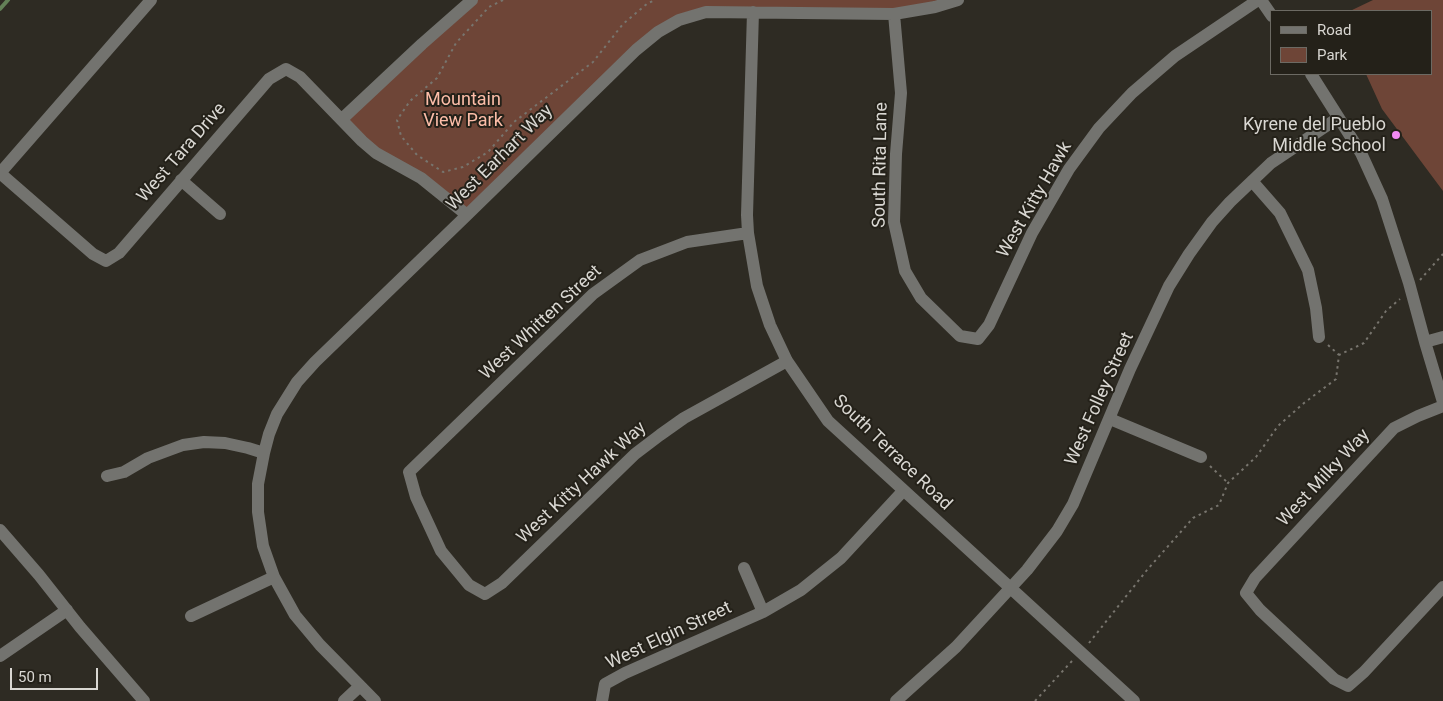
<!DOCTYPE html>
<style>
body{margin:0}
#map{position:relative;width:1443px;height:701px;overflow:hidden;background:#2e2b23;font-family:Roboto,sans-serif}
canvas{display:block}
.legend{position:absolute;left:1270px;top:10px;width:162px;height:65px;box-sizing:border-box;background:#242119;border:1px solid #6c6a63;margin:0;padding:6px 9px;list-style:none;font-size:15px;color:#d9d7d2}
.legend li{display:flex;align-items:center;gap:10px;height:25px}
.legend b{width:25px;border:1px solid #6c6a63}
.scale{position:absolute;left:10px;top:668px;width:88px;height:22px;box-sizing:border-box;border:2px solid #d9d7d2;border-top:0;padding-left:6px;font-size:15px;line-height:18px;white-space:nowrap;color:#d9d7d2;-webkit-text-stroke:4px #242119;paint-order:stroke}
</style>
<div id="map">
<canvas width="1443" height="701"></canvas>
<ul class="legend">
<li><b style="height:6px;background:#73736f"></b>Road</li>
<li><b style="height:14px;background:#6e4537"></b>Park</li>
</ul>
<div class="scale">50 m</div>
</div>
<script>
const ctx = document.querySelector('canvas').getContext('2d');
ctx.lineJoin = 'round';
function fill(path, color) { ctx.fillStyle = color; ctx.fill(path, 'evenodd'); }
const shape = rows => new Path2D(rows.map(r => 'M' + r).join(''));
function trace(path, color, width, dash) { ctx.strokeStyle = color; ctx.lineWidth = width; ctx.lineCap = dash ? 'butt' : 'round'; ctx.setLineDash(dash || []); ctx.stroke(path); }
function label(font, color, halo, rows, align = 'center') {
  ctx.font = font + ' Roboto,sans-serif'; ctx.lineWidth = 4; ctx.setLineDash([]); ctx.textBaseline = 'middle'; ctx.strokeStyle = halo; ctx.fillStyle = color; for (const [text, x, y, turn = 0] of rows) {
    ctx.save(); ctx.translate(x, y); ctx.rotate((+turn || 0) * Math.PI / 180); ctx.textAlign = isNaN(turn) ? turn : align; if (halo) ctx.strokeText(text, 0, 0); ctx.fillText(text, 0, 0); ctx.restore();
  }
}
const green = shape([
 [472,0,958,0,894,14,706,12,658,32,467,215,376,153,342,119],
 [1373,0,1443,0,1443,191,1382,109,1366,74,1432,74,1432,11,1350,11]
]);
const stream = shape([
 [0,9,8,0]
]);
const path = shape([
 [503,0,489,7,456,43,437,78,410,101,397,120,401,136,417,155,443,172,463,167,488,152,514,122,593,62,623,24,648,3,656,0],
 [1420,280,1443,254],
 [1328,345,1339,355],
 [1210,466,1228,483],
 [1089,643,1147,570,1193,518,1219,505,1228,483,1256,457,1278,426,1304,403,1336,379,1339,355,1364,343,1386,311,1400,299],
 [1035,701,1072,661]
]);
const minor = shape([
 [1261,0,1272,16],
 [753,12,747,215,748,233,757,286,770,325,787,361,828,421,1134,701],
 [894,14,901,93,896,154,894,222,905,271,921,298,960,336,978,339,989,325,1032,233,1069,169,1099,128,1132,93,1175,56,1258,0],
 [1311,74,1361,153,1382,199,1409,283,1425,342,1443,402],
 [342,119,422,44,472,0],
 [0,173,93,254,106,261,119,253,269,79,286,69,300,77,362,141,376,153,421,178,467,215],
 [0,173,151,0],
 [181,180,220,214],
 [1252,181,1280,213,1308,270,1316,308,1319,337],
 [748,233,687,242,640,260,593,294,409,472,416,497,441,551,469,585,485,594,502,583,635,454,660,435,684,418,787,361],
 [1425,342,1443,337],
 [1443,406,1418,416,1394,428,1255,578,1246,593,1260,610,1334,679,1348,686,1364,672,1443,587],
 [1110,419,1201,457],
 [107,476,124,472,148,458,183,445,204,442,225,443,248,448,264,453],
 [0,530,39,575,80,627,144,701],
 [744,568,763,612],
 [191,616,274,577],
 [0,656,67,610],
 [344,701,360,686],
 [375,701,320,645,295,615,274,577,263,546,258,512,258,484,264,453,269,434,277,414,297,382,315,362,467,215,636,50,658,32,679,20,706,12,894,14,935,7,958,0],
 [602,701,605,684,625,673,763,612,801,590,841,558,903,491],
 [896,701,956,647,1027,570,1057,531,1073,504,1130,369,1169,286,1189,254,1212,222,1230,202,1271,163,1338,118]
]);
const markers = [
 [1396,135,5,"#f28af3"]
];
const parkNames = [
 ["Mountain",463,100],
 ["View Park",463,121]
];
const poiNames = [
 ["Kyrene del Pueblo",1386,125],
 ["Middle School",1386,146]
];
const streetNames = [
 ["West Tara Drive",182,153,-49],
 ["West Earhart Way",500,158,-45],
 ["South Rita Lane",881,165,-89],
 ["West Kitty Hawk",1035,200,-60],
 ["West Whitten Street",541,323,-43],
 ["West Folley Street",1100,399,-66],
 ["South Terrace Road",892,453,44],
 ["West Milky Way",1324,478,-47],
 ["West Kitty Hawk Way",582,483,-43],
 ["West Elgin Street",669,636,-25]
];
fill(green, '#6e4537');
trace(stream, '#638057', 4);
trace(path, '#78756e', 2, [2.5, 4]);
trace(minor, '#73736f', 12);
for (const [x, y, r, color] of markers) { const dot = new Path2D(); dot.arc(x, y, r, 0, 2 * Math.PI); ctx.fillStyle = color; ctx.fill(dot); trace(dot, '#242119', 2); }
label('18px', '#fcbda8', '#242119', parkNames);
label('18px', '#d9d7d2', '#242119', poiNames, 'right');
label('18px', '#d9d7d2', '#242119', streetNames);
</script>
